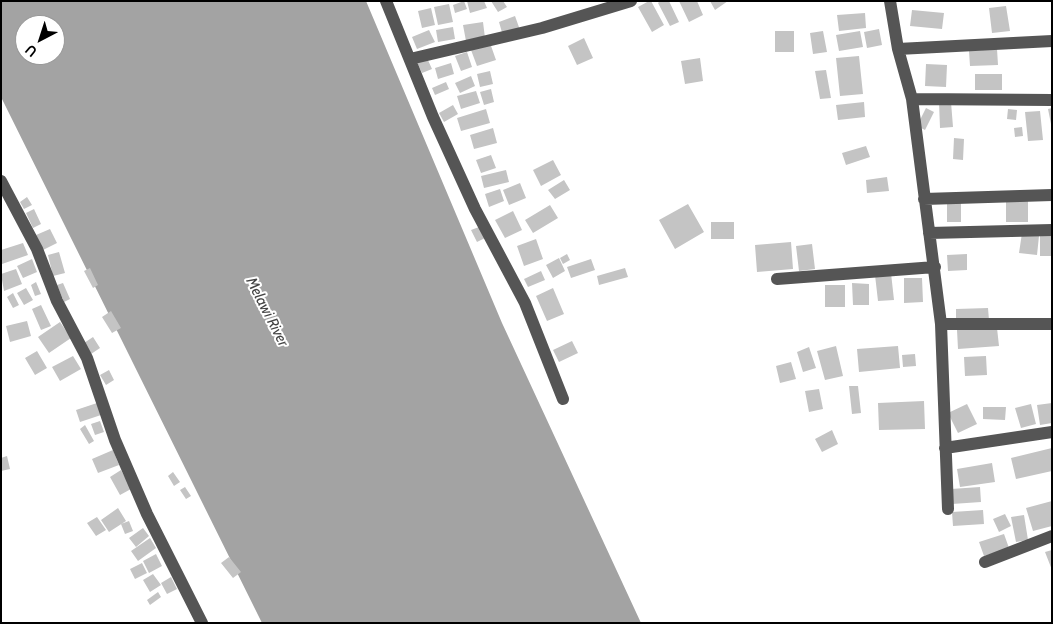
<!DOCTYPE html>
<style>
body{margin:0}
#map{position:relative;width:1053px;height:624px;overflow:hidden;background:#fff;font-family:Cabin,sans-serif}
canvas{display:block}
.frame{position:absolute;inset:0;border:2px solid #000;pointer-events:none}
.north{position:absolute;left:15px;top:15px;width:50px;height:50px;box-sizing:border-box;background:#fff;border:1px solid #999;border-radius:50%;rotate:220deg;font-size:14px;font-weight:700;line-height:20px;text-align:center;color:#000}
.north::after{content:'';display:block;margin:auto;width:18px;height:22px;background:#000;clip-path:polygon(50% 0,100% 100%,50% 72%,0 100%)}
</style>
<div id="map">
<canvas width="1053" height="624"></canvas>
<div class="frame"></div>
<div class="north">U</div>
</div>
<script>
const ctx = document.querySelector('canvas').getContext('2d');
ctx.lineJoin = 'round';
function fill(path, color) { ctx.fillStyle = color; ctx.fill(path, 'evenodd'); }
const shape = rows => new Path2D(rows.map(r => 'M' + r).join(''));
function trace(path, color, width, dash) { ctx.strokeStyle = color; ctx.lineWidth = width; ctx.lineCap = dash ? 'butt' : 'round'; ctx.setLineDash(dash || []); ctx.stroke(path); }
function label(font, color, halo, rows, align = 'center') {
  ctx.font = font + ' Cabin,sans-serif'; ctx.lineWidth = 4; ctx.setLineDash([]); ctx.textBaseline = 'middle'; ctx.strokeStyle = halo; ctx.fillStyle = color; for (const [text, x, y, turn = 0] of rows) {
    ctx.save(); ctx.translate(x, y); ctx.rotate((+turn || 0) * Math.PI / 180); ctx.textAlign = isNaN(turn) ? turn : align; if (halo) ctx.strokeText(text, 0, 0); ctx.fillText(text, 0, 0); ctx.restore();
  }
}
const water = shape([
 [1,1,366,1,502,323,641,623,262,623,1,97],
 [25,25,55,25,55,55,25,55]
]);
const building = shape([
 [464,1,467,9,455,13,453,5],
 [467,1,484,1,487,8,470,13],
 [491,1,503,1,507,7,498,12],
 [649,1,651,1,664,25,652,32,638,7],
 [660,1,669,1,679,22,670,26,658,3],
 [679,1,697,1,703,15,689,22],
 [710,1,728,1,715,10],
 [449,4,453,22,438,25,434,7],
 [1006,6,1010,31,992,33,989,8],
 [431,8,435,25,422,28,418,11],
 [912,10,944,13,942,29,910,26],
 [865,13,866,28,839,31,837,15],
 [515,16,520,30,503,36,499,22],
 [483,22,485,38,466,41,463,25],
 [453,27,455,39,438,42,436,30],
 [879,29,882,45,867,48,864,32],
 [429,30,435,42,417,49,412,37],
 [775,31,794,31,794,52,775,52],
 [823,31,827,52,813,54,810,33],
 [860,31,863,47,839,51,836,35],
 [584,38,593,58,577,65,568,46],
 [490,43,496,60,477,66,471,50],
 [997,49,998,65,970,66,969,51],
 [467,52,472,67,461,71,455,56],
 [859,56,863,94,840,96,836,58],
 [427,58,432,69,422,73,417,62],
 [700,58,703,81,685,84,681,61],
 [451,63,454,74,438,79,435,68],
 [926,64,947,65,946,87,925,86],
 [826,70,831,98,820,99,815,71],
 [490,71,493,84,480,87,477,74],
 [975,74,1002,74,1002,90,975,90],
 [471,76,475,86,460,93,455,83],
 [446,82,449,89,435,95,432,88],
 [491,89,494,102,484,105,480,92],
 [476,91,480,103,461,109,457,96],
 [864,102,865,117,838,120,836,105],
 [939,102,951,102,953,127,940,128],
 [453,105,458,114,444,122,439,113],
 [926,108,934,112,925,130,917,126],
 [1052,108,1052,124,1051,124,1048,109],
 [486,109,490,123,461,131,457,118],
 [1008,109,1017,110,1016,120,1007,119],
 [1040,111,1043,140,1028,141,1025,112],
 [1022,127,1023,136,1015,137,1014,128],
 [493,128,497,143,474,149,470,135],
 [954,138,964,139,963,160,953,159],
 [866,146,870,157,846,165,842,153],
 [491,155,496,168,481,173,476,160],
 [553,160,561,175,541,186,533,170],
 [506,170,509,182,484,188,481,176],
 [887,177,889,191,867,193,866,180],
 [564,180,570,190,555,199,548,190],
 [520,183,526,198,509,205,503,190],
 [500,189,504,201,489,207,485,194],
 [27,197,32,205,24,209,20,202],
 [1006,199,1028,200,1028,222,1006,222],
 [947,201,961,201,961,222,947,222],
 [688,204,704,232,675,249,659,220],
 [550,205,558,218,533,233,525,220],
 [34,209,41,224,33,228,26,213],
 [513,211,522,230,505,238,495,220],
 [711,222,734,222,734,239,711,239],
 [479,227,485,238,477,242,471,230],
 [50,229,57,243,43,250,36,235],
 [1022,233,1039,236,1037,255,1019,253],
 [1040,235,1052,235,1052,256,1040,256],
 [536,239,543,259,524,266,517,246],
 [791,242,793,269,757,272,755,245],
 [23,243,28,255,2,264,1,250],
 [812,244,815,269,799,271,796,246],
 [59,252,65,273,53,276,48,255],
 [567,254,570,260,563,264,560,258],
 [967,254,967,270,948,271,947,255],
 [559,258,565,271,553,278,546,265],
 [32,259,37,272,23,278,17,266],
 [591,259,595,270,571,278,567,267],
 [90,268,98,285,93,288,84,271],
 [625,268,628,277,599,285,597,276],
 [16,269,22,284,4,291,1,274],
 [541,271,545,280,528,287,524,279],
 [891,273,894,300,878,301,875,275],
 [904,278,922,278,923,302,904,303],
 [36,282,41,294,35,296,31,285],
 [63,283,70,299,64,302,57,285],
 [852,283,869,284,869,305,853,305],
 [825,285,845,285,845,307,825,307],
 [26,288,33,300,24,305,17,293],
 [553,288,564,314,547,321,536,296],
 [13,293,19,305,13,308,7,297],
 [41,305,51,326,41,330,32,309],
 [988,308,989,320,956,320,956,309],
 [111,311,121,328,112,333,102,317],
 [27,321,31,336,10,342,6,326],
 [60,322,71,338,49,353,38,337],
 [997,328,999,346,958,349,957,330],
 [93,337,100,348,91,354,84,343],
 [572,341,578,353,559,362,553,350],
 [836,346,843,376,825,380,817,351],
 [898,346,900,368,859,372,857,349],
 [809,347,816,368,803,372,797,352],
 [37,351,47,368,35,375,25,358],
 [915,354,916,366,903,367,902,355],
 [73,356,81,369,60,381,52,367],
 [986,356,987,375,965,376,964,357],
 [791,362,796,379,780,383,776,366],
 [109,370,114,380,106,385,100,375],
 [849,386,858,386,861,413,852,414],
 [819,389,823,409,809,412,805,391],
 [924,401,925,429,879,430,878,403],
 [97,403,101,415,80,422,76,410],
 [1052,403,1052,423,1040,425,1037,405],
 [967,404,977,424,958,433,948,413],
 [1031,404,1036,424,1021,428,1015,408],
 [983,407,1006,407,1005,420,983,419],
 [100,421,104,432,95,435,91,424],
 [85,425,94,441,89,444,80,429],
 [832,430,838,444,822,452,815,439],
 [1052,448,1052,471,1016,479,1011,458],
 [113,450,119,465,98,473,92,459],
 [7,456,10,469,1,471,1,458],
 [992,463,995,482,960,487,957,469],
 [121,470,131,489,120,495,110,477],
 [173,472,180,482,174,486,168,476],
 [185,487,191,496,186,499,180,490],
 [980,487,981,502,952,504,951,489],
 [1052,501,1052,526,1033,531,1026,508],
 [118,508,126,521,109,532,101,520],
 [983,510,984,524,953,526,952,512],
 [1005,514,1011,526,999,532,993,519],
 [1024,515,1028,540,1016,542,1011,517],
 [97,517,106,530,96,536,87,523],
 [129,521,133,531,125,534,121,524],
 [143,528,149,536,136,547,129,538],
 [1004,534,1009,548,984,556,979,542],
 [150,538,156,548,138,561,131,551],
 [1052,550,1052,570,1045,552],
 [156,554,162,566,149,573,143,561],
 [229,557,241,572,233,578,221,563],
 [142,563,147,573,135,579,130,569],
 [153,574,161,585,150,592,143,580],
 [171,577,177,589,167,594,161,583],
 [158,592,161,597,150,605,147,600]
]);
const minor = shape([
 [386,1,433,117,475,209,525,303,563,399],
 [890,1,898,49,912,99,941,324,948,509],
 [898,49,1052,41],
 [410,59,542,28,631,1],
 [912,99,1052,100],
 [1,181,37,249,57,301,87,358,115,440,147,514,202,623],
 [924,199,1052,195],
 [929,233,1052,230],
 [777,279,935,267],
 [941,324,1052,324],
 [945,448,1052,432],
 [985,562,1052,536]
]);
const waterNames = [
 ["Melawi River",267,312,63]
];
fill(water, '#a3a3a3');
fill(building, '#c4c4c4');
trace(minor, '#555', 12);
label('italic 15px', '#444', '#fff', waterNames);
</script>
